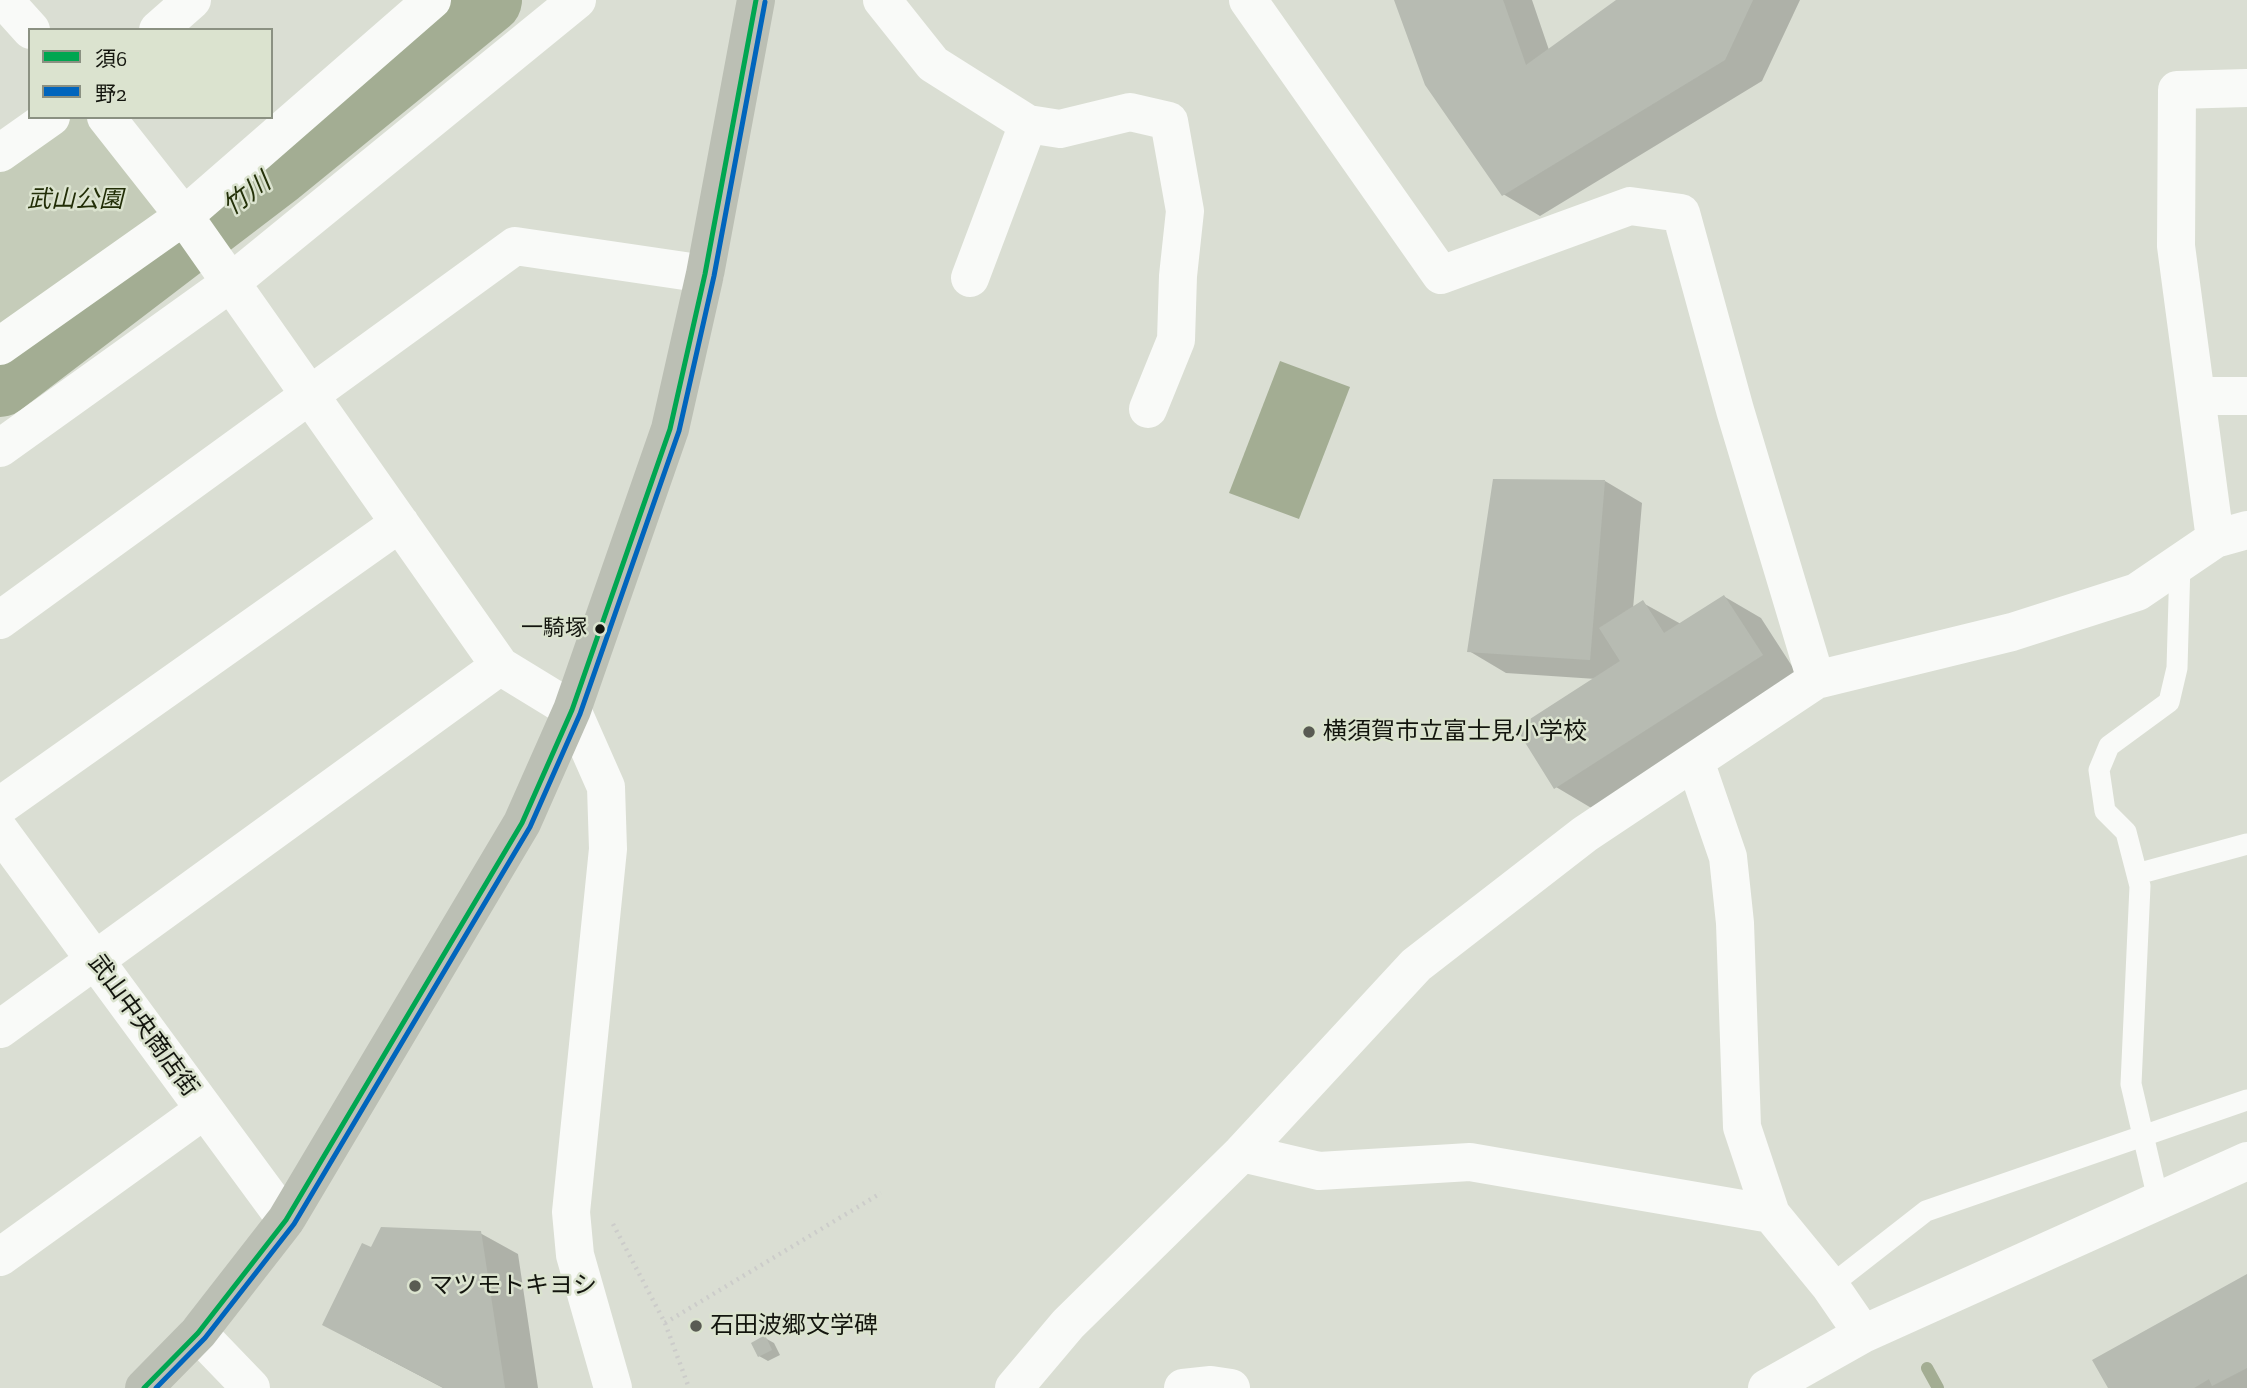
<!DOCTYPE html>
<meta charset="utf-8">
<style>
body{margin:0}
#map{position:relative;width:2247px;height:1388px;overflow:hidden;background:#daded3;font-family:"Zilla Slab","Noto Sans JP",serif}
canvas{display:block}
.legend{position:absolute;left:28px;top:28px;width:245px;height:91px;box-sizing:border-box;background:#dbe3cf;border:2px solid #8b9182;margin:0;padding:9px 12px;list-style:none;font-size:21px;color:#13150e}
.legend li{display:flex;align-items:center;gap:14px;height:35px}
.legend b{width:35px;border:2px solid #8b9182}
</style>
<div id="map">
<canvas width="2247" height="1388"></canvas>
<ul class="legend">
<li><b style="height:9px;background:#00a651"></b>須6</li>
<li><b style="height:9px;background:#0065bd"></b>野2</li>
</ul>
</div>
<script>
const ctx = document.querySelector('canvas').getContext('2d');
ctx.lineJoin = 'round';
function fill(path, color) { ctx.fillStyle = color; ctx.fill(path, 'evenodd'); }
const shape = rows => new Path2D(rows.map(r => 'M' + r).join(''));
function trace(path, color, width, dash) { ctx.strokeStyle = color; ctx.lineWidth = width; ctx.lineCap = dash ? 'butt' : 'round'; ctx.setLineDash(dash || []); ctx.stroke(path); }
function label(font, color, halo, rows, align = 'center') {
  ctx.font = font + ' "Zilla Slab","Noto Sans JP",serif'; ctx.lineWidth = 5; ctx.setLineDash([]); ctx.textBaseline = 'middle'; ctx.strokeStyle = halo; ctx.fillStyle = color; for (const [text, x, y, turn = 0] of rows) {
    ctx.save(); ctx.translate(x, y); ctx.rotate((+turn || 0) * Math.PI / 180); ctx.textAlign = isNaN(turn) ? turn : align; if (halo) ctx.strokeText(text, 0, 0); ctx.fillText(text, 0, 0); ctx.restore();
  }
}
const green = shape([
 [51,117,106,117,184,216,0,346,0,153]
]);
const water = shape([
 [1280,361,1350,387,1299,519,1229,493]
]);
const shadow = shape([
 [1396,0,1532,0,1549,50,1619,0,1800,0,1762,81,1540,216,1503,194],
 [1605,481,1642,503,1633,609,1643,603,1681,624,1725,597,1761,618,1799,677,1593,809,1556,787,1596,679,1506,673,1469,651],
 [480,1233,518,1254,538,1388,443,1388,361,1345,372,1249],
 [2247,1276,2247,1388,2110,1388],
 [765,1338,774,1343,780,1355,768,1361,759,1356]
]);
const stream = shape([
 [1927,1368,1938,1388]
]);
const river = shape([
 [0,383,278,171,488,0]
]);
const building = shape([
 [1394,0,1503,0,1526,65,1616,0,1753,0,1725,60,1502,196,1425,85],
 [1493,479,1605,480,1590,660,1467,652],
 [1724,595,1763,655,1554,789,1516,728,1620,661,1599,628,1643,600,1664,633],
 [381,1227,481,1231,505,1388,444,1388,322,1325,362,1243,371,1247],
 [2247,1274,2247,1368,2212,1386,2209,1379,2194,1388,2108,1388,2092,1360],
 [765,1335,772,1350,758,1357,751,1343]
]);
const path = shape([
 [613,1224,665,1323,689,1388],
 [665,1323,881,1193]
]);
const lane = shape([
 [2137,874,2247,844],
 [2158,1199,2131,1084,2140,886,2126,832,2105,811,2099,770,2109,746,2169,702,2177,668,2180,563],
 [1830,1286,1926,1211,2247,1100]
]);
const street = shape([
 [4,0,31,30],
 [882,0,933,64,1028,124,1060,129,1130,112,1169,121,1185,211,1178,276,1176,340,1148,409],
 [158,30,192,0],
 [106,117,184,216,500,666,572,710,606,787,608,849,571,1212,575,1255,613,1388],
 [0,153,51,117],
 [970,278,1028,124],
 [0,346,184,216,432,0],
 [2196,396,2247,396],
 [0,448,229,284,577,0],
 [2215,539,2176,246,2177,90,2247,88],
 [0,620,515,246,705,274],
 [1816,680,2012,632,2137,592,2215,539,2247,530],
 [1695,761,1728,857,1735,923,1742,1127,1771,1214],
 [0,806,400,523],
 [0,831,286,1220],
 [0,1029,500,666],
 [1242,1153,1319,1171,1470,1162,1771,1214,1830,1286,1863,1334],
 [0,1257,204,1110],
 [1014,1388,1068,1324,1242,1153,1416,965,1585,834,1816,680,1735,410,1681,213,1630,206,1441,275,1248,0],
 [1183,1388,1211,1385,1231,1388],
 [1767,1388,1863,1334,2247,1161]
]);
const secondary = shape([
 [198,1333,251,1388]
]);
const primary = shape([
 [144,1388,198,1333,286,1220,522,823,572,710,670,429,705,274,756,0]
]);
const bus1 = shape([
 [144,1388,198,1333,286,1220,522,823,572,710,670,429,705,274,756,0]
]);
const bus2 = shape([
 [156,1388,205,1338,294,1224,530,827,580,714,679,431,714,276,765,2]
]);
const markers = [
 [600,629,6,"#13150e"],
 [1309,732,7,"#595b53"],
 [415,1286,7,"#595b53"],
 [696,1326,7,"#595b53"]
];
const busNames = [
 ["一騎塚",587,629]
];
const parkNames = [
 ["武山公園",75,200]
];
const poiNames = [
 ["横須賀市立富士見小学校",1323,732],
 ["マツモトキヨシ",429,1286],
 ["石田波郷文学碑",710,1326]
];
const streetNames = [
 ["武山中央商店街",143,1026,54]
];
const waterNames = [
 ["竹川",247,195,-37]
];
fill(green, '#c5ccb9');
fill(water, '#a3ad93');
fill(shadow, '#0003');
trace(stream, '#a3ad93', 12);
trace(river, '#a3ad93', 68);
fill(building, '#b7bbb2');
trace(path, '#ccccca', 4.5, [2, 5]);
trace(lane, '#f9faf8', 21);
trace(street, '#f9faf8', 38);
trace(secondary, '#f9faf8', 38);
trace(primary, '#bbbfb4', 38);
trace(bus1, '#00a651', 5);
trace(bus2, '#0065bd', 5);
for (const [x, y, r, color] of markers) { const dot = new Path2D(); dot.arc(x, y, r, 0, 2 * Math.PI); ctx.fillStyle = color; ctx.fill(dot); trace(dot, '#dbe3cf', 2.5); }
label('22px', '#13150e', '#dbe3cf', busNames, 'right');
label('italic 24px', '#222e07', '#dbe3cf', parkNames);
label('24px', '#13150e', '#dbe3cf', poiNames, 'left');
label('24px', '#13150e', '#dbe3cf', streetNames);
label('italic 26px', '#243109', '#dbe3cf', waterNames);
</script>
